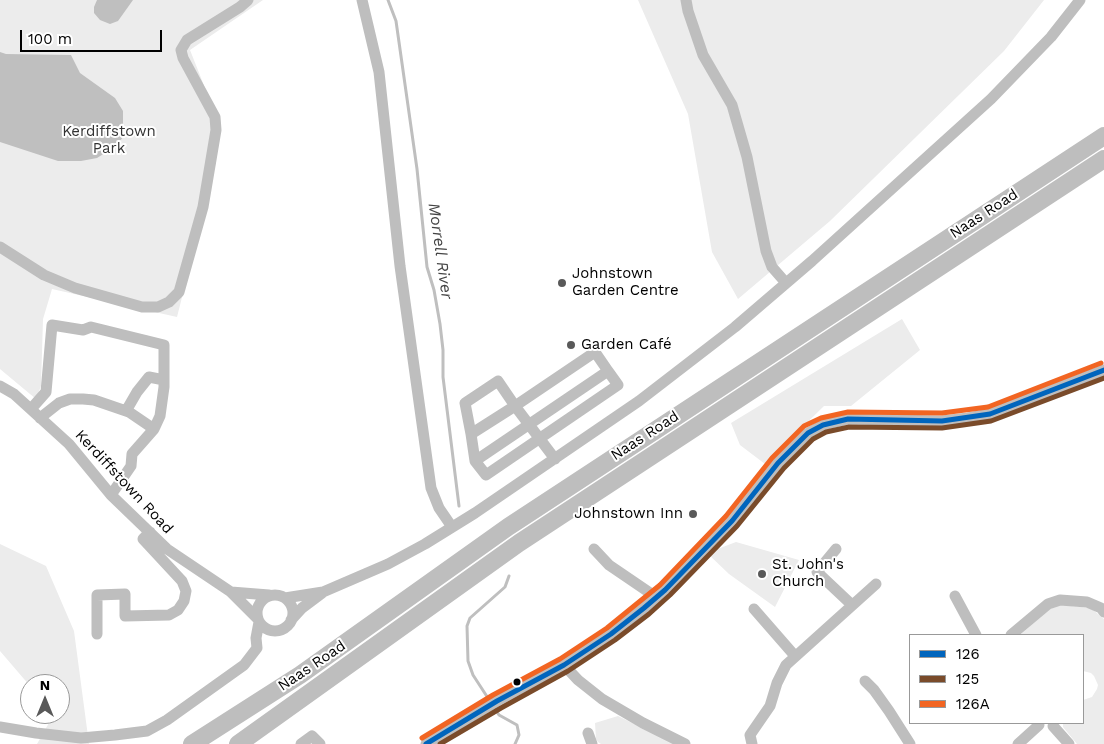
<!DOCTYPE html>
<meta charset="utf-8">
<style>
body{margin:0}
#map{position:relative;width:1104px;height:744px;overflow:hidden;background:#fff;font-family:"Work Sans",sans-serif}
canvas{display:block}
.legend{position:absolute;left:909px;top:634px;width:175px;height:90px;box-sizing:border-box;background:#fff;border:1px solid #999;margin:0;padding:6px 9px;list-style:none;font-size:15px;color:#000}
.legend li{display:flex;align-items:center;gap:10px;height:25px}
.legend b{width:25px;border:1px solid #999}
.north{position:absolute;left:20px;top:674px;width:50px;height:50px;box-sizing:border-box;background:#fff;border:1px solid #999;border-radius:50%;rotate:0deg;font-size:14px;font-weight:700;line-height:20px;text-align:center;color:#000}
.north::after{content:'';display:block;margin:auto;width:18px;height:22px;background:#595959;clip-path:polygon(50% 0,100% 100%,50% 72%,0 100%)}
.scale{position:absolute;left:20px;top:30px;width:142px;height:22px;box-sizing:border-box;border:2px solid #000;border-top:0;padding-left:6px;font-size:15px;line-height:18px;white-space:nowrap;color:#000;-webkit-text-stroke:4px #fff;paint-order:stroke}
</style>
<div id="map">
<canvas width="1104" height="744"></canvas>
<ul class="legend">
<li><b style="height:6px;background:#0065bd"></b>126</li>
<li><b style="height:6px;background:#7a4b2a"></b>125</li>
<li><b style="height:6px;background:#f26522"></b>126A</li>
</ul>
<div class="north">N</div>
<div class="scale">100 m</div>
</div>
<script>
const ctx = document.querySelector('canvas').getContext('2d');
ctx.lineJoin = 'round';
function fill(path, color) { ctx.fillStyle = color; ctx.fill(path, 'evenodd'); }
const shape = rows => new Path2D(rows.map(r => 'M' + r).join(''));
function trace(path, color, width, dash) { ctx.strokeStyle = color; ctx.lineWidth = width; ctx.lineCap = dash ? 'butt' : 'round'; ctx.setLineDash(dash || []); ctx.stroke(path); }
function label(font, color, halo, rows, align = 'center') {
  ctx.font = font + ' "Work Sans",sans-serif'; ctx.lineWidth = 4; ctx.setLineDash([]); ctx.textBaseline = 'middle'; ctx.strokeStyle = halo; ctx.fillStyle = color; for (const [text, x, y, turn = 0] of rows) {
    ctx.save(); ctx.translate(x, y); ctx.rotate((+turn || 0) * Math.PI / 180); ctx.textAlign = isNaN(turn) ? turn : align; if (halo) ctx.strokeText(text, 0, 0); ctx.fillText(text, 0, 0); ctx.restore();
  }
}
const green = shape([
 [0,0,263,0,190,50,220,126,215,167,177,317,52,289,43,319,41,386,36,399,0,369],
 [638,0,1044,0,1004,51,830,221,738,299,712,252,688,114],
 [902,319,920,350,851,406,824,406,765,464,740,445,731,423],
 [736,542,799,560,775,607,729,574,707,553],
 [0,544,46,566,74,631,89,744,37,744,54,714,60,714,60,684,30,684,30,686,0,651],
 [1060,605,1091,608,1104,619,1104,744,1077,744,1063,727,1063,723,1083,723,1083,700,1092,697,1097,689,1098,685,1094,676,1091,673,1083,671,1083,635,1020,635,1048,610],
 [618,716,675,744,601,744,598,742,596,739,595,723]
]);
const water = shape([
 [97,0,133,0,118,21,110,24,100,20,94,13,94,7],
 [0,52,6,54,71,55,80,73,115,98,123,111,123,137,116,146,97,158,81,161,58,161,0,142]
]);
const stream = shape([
 [388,0,396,21,417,169,427,267,434,290,440,324,443,350,443,377,459,506],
 [509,576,505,587,470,618,467,626,468,661,473,675,499,715,517,725,519,735,515,744]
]);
const minor = shape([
 [362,0,379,72,400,266,431,488,439,508,452,527],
 [686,0,688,11,703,55,732,105,747,157,766,251,772,267,786,283],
 [0,247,44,275,75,288,142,307,158,307,169,302,179,292,203,207,216,130,215,117,183,58,181,50,187,40,240,7,248,0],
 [0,386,14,394,69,444,111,495,167,549,231,592,258,619],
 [31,409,46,392,52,325,83,330,91,327,164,345,164,387,160,416,154,429],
 [126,411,137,392,149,377,164,380],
 [40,418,59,403,70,399,83,399,94,400,129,412,154,429,132,454,131,466,111,495],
 [471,434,465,403,498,381,515,406,471,434,475,461,608,371,618,385,486,475,475,461],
 [555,459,515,406,595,352,608,371],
 [594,549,609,565,656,597],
 [836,549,817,572,852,605],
 [231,592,269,595],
 '257 613a18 18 0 1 1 36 0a18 18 0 1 1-36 0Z',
 [955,596,976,635],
 [285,598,323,592,388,564,425,544,475,513,639,401,735,327,812,261,991,99,1051,37,1080,0],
 [754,609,795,656],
 [291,620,302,608,322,593],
 [97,634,97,595,125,594,125,616,169,615,178,610,184,601,186,591,182,581,143,539,150,532],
 [1011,635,1048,604,1060,600,1087,602,1101,608,1104,612],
 [564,665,578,680,602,699,643,723,685,744],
 [865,681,874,690,889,711,910,744],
 [1053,726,1069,744],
 [0,727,36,733,81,738,115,735,147,731,167,720,244,665,257,648,256,638,259,622],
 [588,733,592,744],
 [301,744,312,736,320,744],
 [426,744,497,701,564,665,611,634,644,608,665,590,732,521,778,463,808,433,823,425,848,419,942,421,968,418,990,414,1104,370],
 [752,744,750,735,770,706,777,683,786,665,876,584],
 [1018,744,1039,725]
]);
const highway = shape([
 [192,744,300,675,508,527,1104,136],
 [238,744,519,543,1104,159]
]);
const bus1 = shape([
 [426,744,497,701,564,665,611,634,644,608,665,590,732,521,778,463,808,433,823,425,848,419,942,421,990,414,1104,370]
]);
const bus2 = shape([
 [440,744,501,708,568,671,615,640,649,614,670,595,737,526,784,468,813,439,826,432,849,427,942,428,991,421,1104,378]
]);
const bus3 = shape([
 [422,738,493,695,560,659,607,628,639,602,660,585,726,516,772,458,804,426,821,418,848,412,942,413,988,407,1101,363]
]);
const markers = [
 [562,283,5,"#595959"],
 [571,345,5,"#595959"],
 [693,514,5,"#595959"],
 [762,574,5,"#595959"],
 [517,682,4.5,"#000"]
];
const parkNames = [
 ["Kerdiffstown",109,132],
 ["Park",109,149]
];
const streetNames = [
 ["Naas Road",984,214,-33],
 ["Naas Road",645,436,-33],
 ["Kerdiffstown Road",124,482,47],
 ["Naas Road",312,666,-34]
];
const poiNames = [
 ["Johnstown",572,274],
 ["Garden Centre",572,291],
 ["Garden Café",581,345],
 ["Johnstown Inn",683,514,"right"],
 ["St. John's",772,565],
 ["Church",772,582]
];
const waterNames = [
 ["Morrell River",440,251,82]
];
fill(green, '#ececec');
fill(water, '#bfbfbf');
trace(stream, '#bfbfbf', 3);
trace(minor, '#bebebe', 11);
trace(highway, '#bebebe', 18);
trace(bus1, '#0065bd', 5);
trace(bus2, '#7a4b2a', 5);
trace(bus3, '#f26522', 5);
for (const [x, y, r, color] of markers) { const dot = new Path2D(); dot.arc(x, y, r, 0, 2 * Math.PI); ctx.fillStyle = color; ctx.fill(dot); trace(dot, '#fff', 2); }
label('15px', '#333', '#fff', parkNames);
label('15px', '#000', '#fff', streetNames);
label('15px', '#000', '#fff', poiNames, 'left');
label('italic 16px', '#444', '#fff', waterNames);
</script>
